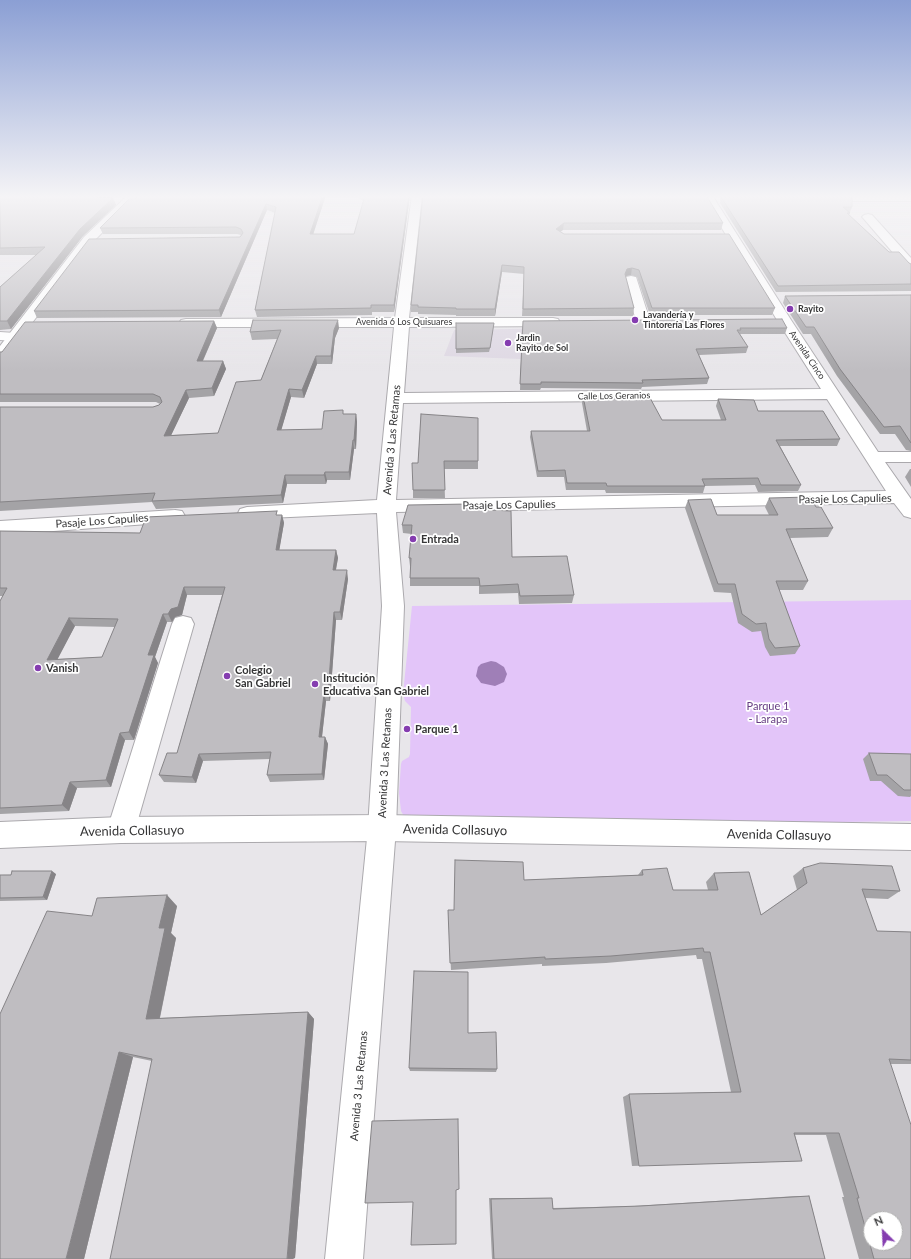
<!DOCTYPE html>
<meta charset="utf-8">
<style>
body{margin:0}
#map{position:relative;width:911px;height:1259px;overflow:hidden;background:#e8e6ea;font-family:Lato,sans-serif}
canvas{display:block}
.north{position:absolute;left:863px;top:1211px;width:40px;height:40px;box-sizing:border-box;background:#fff;border:1px solid #afafaf;border-radius:50%;rotate:336deg;font-size:11px;font-weight:700;line-height:16px;text-align:center;color:#363637}
.north::after{content:'';display:block;margin:auto;width:14px;height:18px;background:#853db0;clip-path:polygon(50% 0,100% 100%,50% 72%,0 100%)}
</style>
<div id="map">
<canvas width="911" height="1259"></canvas>
<div class="north">N</div>
</div>
<script>
const ctx = document.querySelector('canvas').getContext('2d');
ctx.lineJoin = 'round';
function fill(path, color) { ctx.fillStyle = color; ctx.fill(path, 'evenodd'); }
const shape = rows => new Path2D(rows.map(r => 'M' + r).join(''));
function trace(path, color, width, dash) { ctx.strokeStyle = color; ctx.lineWidth = width; ctx.lineCap = dash ? 'butt' : 'round'; ctx.setLineDash(dash || []); ctx.stroke(path); }
function label(font, color, halo, rows, align = 'center') {
  ctx.font = font + ' Lato,sans-serif'; ctx.lineWidth = 3.5; ctx.setLineDash([]); ctx.textBaseline = 'middle'; ctx.strokeStyle = halo; ctx.fillStyle = color; for (const [text, x, y, turn = 0] of rows) {
    ctx.save(); ctx.translate(x, y); ctx.rotate((+turn || 0) * Math.PI / 180); ctx.textAlign = isNaN(turn) ? turn : align; if (halo) ctx.strokeText(text, 0, 0); ctx.fillText(text, 0, 0); ctx.restore();
  }
}
const built = shape([
 [565,328,571,361,444,356,454,330]
]);
const green = shape([
 [911,600,911,821,768,823,405,818,401,811,399,793,401,764,402,761,409,757,410,754,411,707,405,701,403,694,412,606]
]);
const water = shape([
 [491,661,496,662,504,667,507,674,504,682,495,686,481,683,476,676,478,667,481,664]
]);
const minor = shape([
 [359,195,369,195,369,196,364,199,360,198,359,195],
 [412,195,422,195,409,318,553,318,558,319,560,322,558,325,553,326,409,327,404,393,821,389,777,320,702,195,712,195,791,320,878,452,911,452,911,462,885,462,911,499,911,518,904,516,894,503,396,512,404,606,396,828,363,1259,325,1259,368,828,382,606,377,513,247,519,240,517,238,513,240,509,247,507,377,500,394,327,186,327,181,326,179,323,181,320,186,319,395,318,412,195],
 [827,399,886,491,396,500,403,403,827,399],
 [819,195,911,195,911,201,821,201,816,198,819,195],
 [868,214,872,215,911,258,911,270,907,269,864,219,862,217,864,215,868,214],
 [631,276,636,277,637,280,650,321,648,324,643,325,638,324,636,321,625,280,626,277,631,276],
 [0,332,15,333,20,334,22,337,20,340,15,341,0,340,0,332],
 [175,510,182,511,185,516,182,521,175,522,0,535,0,521,175,510],
 [183,616,191,618,194,624,135,830,131,839,121,843,111,839,107,830,172,624,175,618,183,616]
]);
const tertiary = shape([
 [128,195,139,195,92,243,5,359,0,360,0,346,84,237,128,195],
 [382,815,911,824,911,850,382,841,121,843,0,848,0,822,121,817,382,815]
]);
const wall = shape([
 [35,195,99,195,99,197,113,198,116,205,83,236,11,329,0,330,0,287,36,255,0,255,0,196,37,197],
 [139,195,326,195,313,234,354,234,410,195,394,312,372,312,372,315,257,317,255,310,275,213,267,210,221,317,37,318,34,311,240,237,241,235,237,234,103,234,100,228],
 [423,195,723,223,721,230,563,230,560,231,564,234,775,308,772,315,650,315,637,277,631,275,625,276,634,308,633,316,522,316,524,274,502,272,495,316,456,316,456,315,418,314,418,312,411,312,411,305],
 [721,197,852,207,850,212,850,213,849,215,889,252,911,264,911,291,776,292,720,203],
 [911,295,911,451,906,450,895,434,880,434,837,376,811,334,803,334,783,303,785,296],
 [253,320,339,328,335,338,332,364,317,364,304,398,291,397,281,430,322,429,343,414,356,414,357,422,356,449,354,449,350,480,327,480,326,484,287,484,283,503,156,509,152,502,0,511,0,407,153,407,159,405,160,404,156,402,0,402,0,352,214,321,217,328,203,361,223,361,226,369,214,396,189,398,171,435,218,433,261,380,277,339,252,340,250,332],
 [456,323,493,327,489,352,456,353],
 [522,327,787,328,785,334,740,334,748,347,746,353,699,355,709,378,707,384,642,387,641,389,541,388,540,390,520,390],
 [583,396,662,420,721,420,716,406,718,399,758,411,840,439,837,446,780,446,801,485,798,491,758,492,755,485,705,486,703,493,606,493,605,490,566,490,564,477,537,477,530,437,531,431,587,431,582,403],
 [421,414,478,461,478,469,444,469,445,498,413,498,413,490,418,463],
 [910,469,911,469,911,487,905,477],
 [769,498,816,507,833,528,828,537,790,538,808,581,803,590,779,590,800,646,795,654,770,656,765,647,761,631,752,632,738,623,731,593,714,592,685,508,688,500,717,515,769,515,765,507],
 [471,509,512,557,574,595,572,603,519,604,518,593,479,594,479,586,410,586,410,578,411,566,410,566,409,558,412,534,403,533,402,525],
 [278,515,282,515,284,523,279,550,336,550,338,558,336,570,348,579,342,620,336,620,330,701,326,701,322,737,325,737,328,744,324,780,270,782,267,775,270,759,203,761,196,783,164,782,159,775,177,753,222,595,187,595,182,615,175,617,172,622,167,622,155,657,158,663,134,740,125,740,111,787,77,788,69,811,0,814,0,601,3,596,0,596,0,531,140,533],
 [75,626,115,627,102,657,57,659],
 [869,753,911,754,911,796,910,797,898,796,881,781,870,781,863,759],
 [803,868,900,891,888,899,865,898,877,931,911,932,911,1064,890,1064,911,1259,859,1259,842,1197,844,1197,826,1135,795,1135,802,1161,632,1166,623,1097,629,1094,731,1092,702,959,697,959,696,955,606,963,542,966,542,964,451,970,448,910,454,910,524,880,638,875,642,870,673,890,708,890,706,882,714,873,761,915,797,890,793,876],
 [56,874,47,900,0,901,0,875],
 [177,906,171,933,176,938,160,1018,308,1012,314,1019,295,1258,152,1061,133,1057,84,1259,92,916],
 [468,1033,497,1069,496,1072,410,1071,409,1068],
 [797,1196,809,1196,825,1259,492,1259,489,1198,552,1198,553,1208,634,1206]
]);
const shadedWall = shape([
 [95,195,99,195,97,204,94,197],
 [323,195,326,195,311,241,310,234],
 [409,195,410,195,394,312,394,305],
 [113,198,116,205,83,236,11,329,7,321,80,229],
 [266,204,267,210,221,317,219,310],
 [564,223,563,230,556,235,556,229],
 [502,265,502,272,495,316,495,309],
 [632,268,631,275,626,276,624,280,625,274,627,269],
 [338,320,339,328,335,338,332,364,331,356,334,330],
 [214,321,217,328,199,369,197,361],
 [494,323,493,327,489,352,490,348],
 [316,356,317,364,304,398,302,390],
 [223,361,226,369,214,396,212,388],
 [289,389,291,397,279,438,277,430],
 [186,390,189,398,167,444,164,436],
 [356,414,357,422,356,449,354,440],
 [353,440,354,449,350,480,349,472],
 [325,472,327,480,326,484,324,475],
 [285,475,287,484,283,503,281,495],
 [282,515,284,523,278,558,276,550],
 [336,550,338,558,334,579,333,570],
 [347,570,348,579,342,620,340,612],
 [184,587,187,595,182,615,175,617,172,622,168,614],
 [334,612,336,620,330,701,328,694],
 [163,614,167,622,155,657,158,663,134,740,129,732,148,655],
 [69,618,75,626,53,668,47,660],
 [324,694,326,701,321,745,319,737],
 [120,733,125,740,111,787,106,780],
 [325,737,328,744,324,780,322,774],
 [199,754,203,761,196,783,192,777],
 [70,782,77,788,69,811,62,805],
 [52,871,56,874,47,900,43,897],
 [167,895,177,906,171,933,176,938,158,1026,146,1019,159,928],
 [308,1012,314,1019,295,1258,293,1259,287,1259],
 [119,1052,133,1057,84,1259,66,1259]
]);
const building = shape([
 [39,195,95,195,94,197,113,198,80,229,7,321,0,321,0,287,45,247,0,248,0,196,40,197,39,195],
 [139,195,323,195,310,234,354,234,365,195,409,195,394,305,371,305,371,308,255,310,276,207,266,204,219,310,34,311,89,239,240,237,243,233,241,229,236,227,100,228,129,199,135,199,139,195],
 [423,195,706,195,723,223,564,223,556,229,564,234,729,234,775,308,652,308,639,270,632,268,627,269,625,274,634,308,523,309,524,267,502,265,495,309,456,309,456,308,418,307,418,305,411,305,423,195],
 [721,197,852,197,852,207,843,207,850,213,847,213,889,252,899,252,909,263,911,264,911,284,778,286,721,197],
 [911,295,911,443,900,426,884,427,840,369,814,327,806,327,785,296,911,295],
 [782,319,787,328,740,328,741,330,737,330,748,347,696,349,709,378,642,380,643,383,541,382,541,384,520,384,523,321,782,319],
 [253,320,338,320,334,330,331,356,316,356,302,390,289,389,277,430,322,429,324,411,343,410,343,414,356,414,354,440,353,440,349,472,325,472,324,475,285,475,281,495,152,501,155,493,0,502,0,407,153,407,159,405,162,402,160,397,153,394,0,394,0,352,2,352,25,322,214,321,197,361,223,361,212,388,186,390,164,436,218,433,236,382,261,380,281,330,250,332,253,320],
 [456,323,494,323,490,348,456,349,456,323],
 [583,396,649,396,662,420,726,420,718,399,754,400,758,411,823,411,840,439,776,440,801,485,761,485,758,478,702,479,705,486,607,486,606,483,567,483,565,470,538,471,531,431,590,431,583,396],
 [421,414,478,418,478,461,444,461,445,490,413,490,412,463,418,463,421,414],
 [810,497,816,507,821,507,833,528,786,529,808,581,776,581,800,646,775,648,769,639,766,623,756,624,742,614,735,584,718,584,688,500,711,499,717,515,778,515,769,498,810,497],
 [470,504,471,509,511,511,512,557,567,556,574,595,520,596,518,584,480,586,479,578,410,578,411,558,409,558,412,525,402,525,408,505,470,504],
 [277,511,276,515,282,515,276,550,336,550,333,570,347,570,340,612,334,612,328,694,324,694,319,737,325,737,322,774,267,775,271,752,199,754,192,777,159,775,167,753,177,753,225,587,184,587,178,607,171,609,168,614,163,614,148,655,154,655,129,732,120,733,106,780,70,782,62,805,0,808,0,601,7,588,0,588,0,531,140,533,146,517,277,511],
 [69,618,118,619,102,657,47,660,69,618],
 [869,753,911,754,911,790,904,790,887,775,877,775,869,753],
 [455,860,523,862,524,880,643,875,642,870,667,868,673,890,718,890,714,873,749,872,761,915,807,883,803,868,820,863,892,866,900,891,862,889,877,931,911,932,911,1060,889,1059,911,1125,911,1259,874,1259,857,1198,859,1198,839,1133,794,1133,802,1161,639,1166,629,1094,741,1092,710,952,704,952,703,948,611,956,545,959,545,957,450,963,448,910,454,910,455,860],
 [871,1219,895,1219,895,1243,871,1243,871,1219],
 [12,871,52,871,43,897,0,898,0,875,11,875,12,871],
 [167,895,159,928,165,928,146,1019,308,1012,287,1259,110,1259,152,1059,119,1052,66,1259,0,1259,0,1014,47,911,92,916,97,898,167,895],
 [414,971,468,972,468,1033,496,1032,497,1069,409,1068,414,971],
 [458,1119,459,1189,456,1190,456,1244,411,1245,413,1202,365,1203,372,1121,458,1119],
 [809,1196,825,1259,494,1259,491,1199,552,1198,553,1209,640,1206,809,1196]
]);
const markers = [
 [790,309,4,"#853db0"],
 [635,320,4,"#853db0"],
 [508,343,4,"#853db0"],
 [413,539,4,"#853db0"],
 [38,668,4,"#853db0"],
 [227,676,4,"#853db0"],
 [315,684,4,"#853db0"],
 [407,729,4,"#853db0"]
];
const farPoinames = [
 ["Rayito",798,309],
 ["Lavandería y",643,315],
 ["Tintorería Las Flores",643,325],
 ["Jardin",516,338],
 ["Rayito de Sol",516,348]
];
const farStreetnames = [
 ["Avenida 6 Los Quisuares",404,322],
 ["Avenida Cinco",807,355,56],
 ["Calle Los Geranios",614,396,-1]
];
const streetNames = [
 ["Avenida 3 Las Retamas",392,440,-85],
 ["Pasaje Los Capulies",845,499,-1],
 ["Pasaje Los Capulies",509,505,-1],
 ["Pasaje Los Capulies",102,521,-4],
 ["Avenida 3 Las Retamas",385,763,-87],
 ["Avenida 3 Las Retamas",359,1086,-85]
];
const poiNames = [
 ["Entrada",421,539],
 ["Vanish",46,668],
 ["Colegio",235,670],
 ["San Gabriel",235,683],
 ["Institución",323,678],
 ["Educativa San Gabriel",323,691],
 ["Parque 1",415,729]
];
const parkNames = [
 ["Parque 1",768,706],
 ["- Larapa",768,719]
];
const nearStreetnames = [
 ["Avenida Collasuyo",455,830,1],
 ["Avenida Collasuyo",132,831,-1],
 ["Avenida Collasuyo",779,835,1]
];
fill(built, '#ded8e3');
fill(green, '#e3c5f9');
fill(water, '#9f7fb7');
trace(minor, '#aba9ad', 2);
trace(tertiary, '#aba9ad', 2);
fill(minor, '#fff');
fill(tertiary, '#fff');
fill(wall, '#a4a3a6');
fill(shadedWall, '#868487');
fill(building, '#bfbdc1');
trace(building, '#868487', 1);
const sky = ctx.createLinearGradient(0, 0, 0, 371);
sky.addColorStop(0, '#8b9fd4');
sky.addColorStop(0.53, '#f5f4f6');
sky.addColorStop(1, '#f5f4f600');
ctx.fillStyle = sky;
ctx.fillRect(0, 0, 911, 371);
for (const [x, y, r, color] of markers) { const dot = new Path2D(); dot.arc(x, y, r, 0, 2 * Math.PI); ctx.fillStyle = color; ctx.fill(dot); trace(dot, '#fff', 1.5); }
label('bold 9px', '#363637', '#fff', farPoinames, 'left');
label('9px', '#363637', '#fff', farStreetnames);
label('11px', '#363637', '#fff', streetNames);
label('bold 11px', '#363637', '#fff', poiNames, 'left');
label('11px', '#663c82', '#fff', parkNames);
label('13px', '#363637', '#fff', nearStreetnames);
</script>
